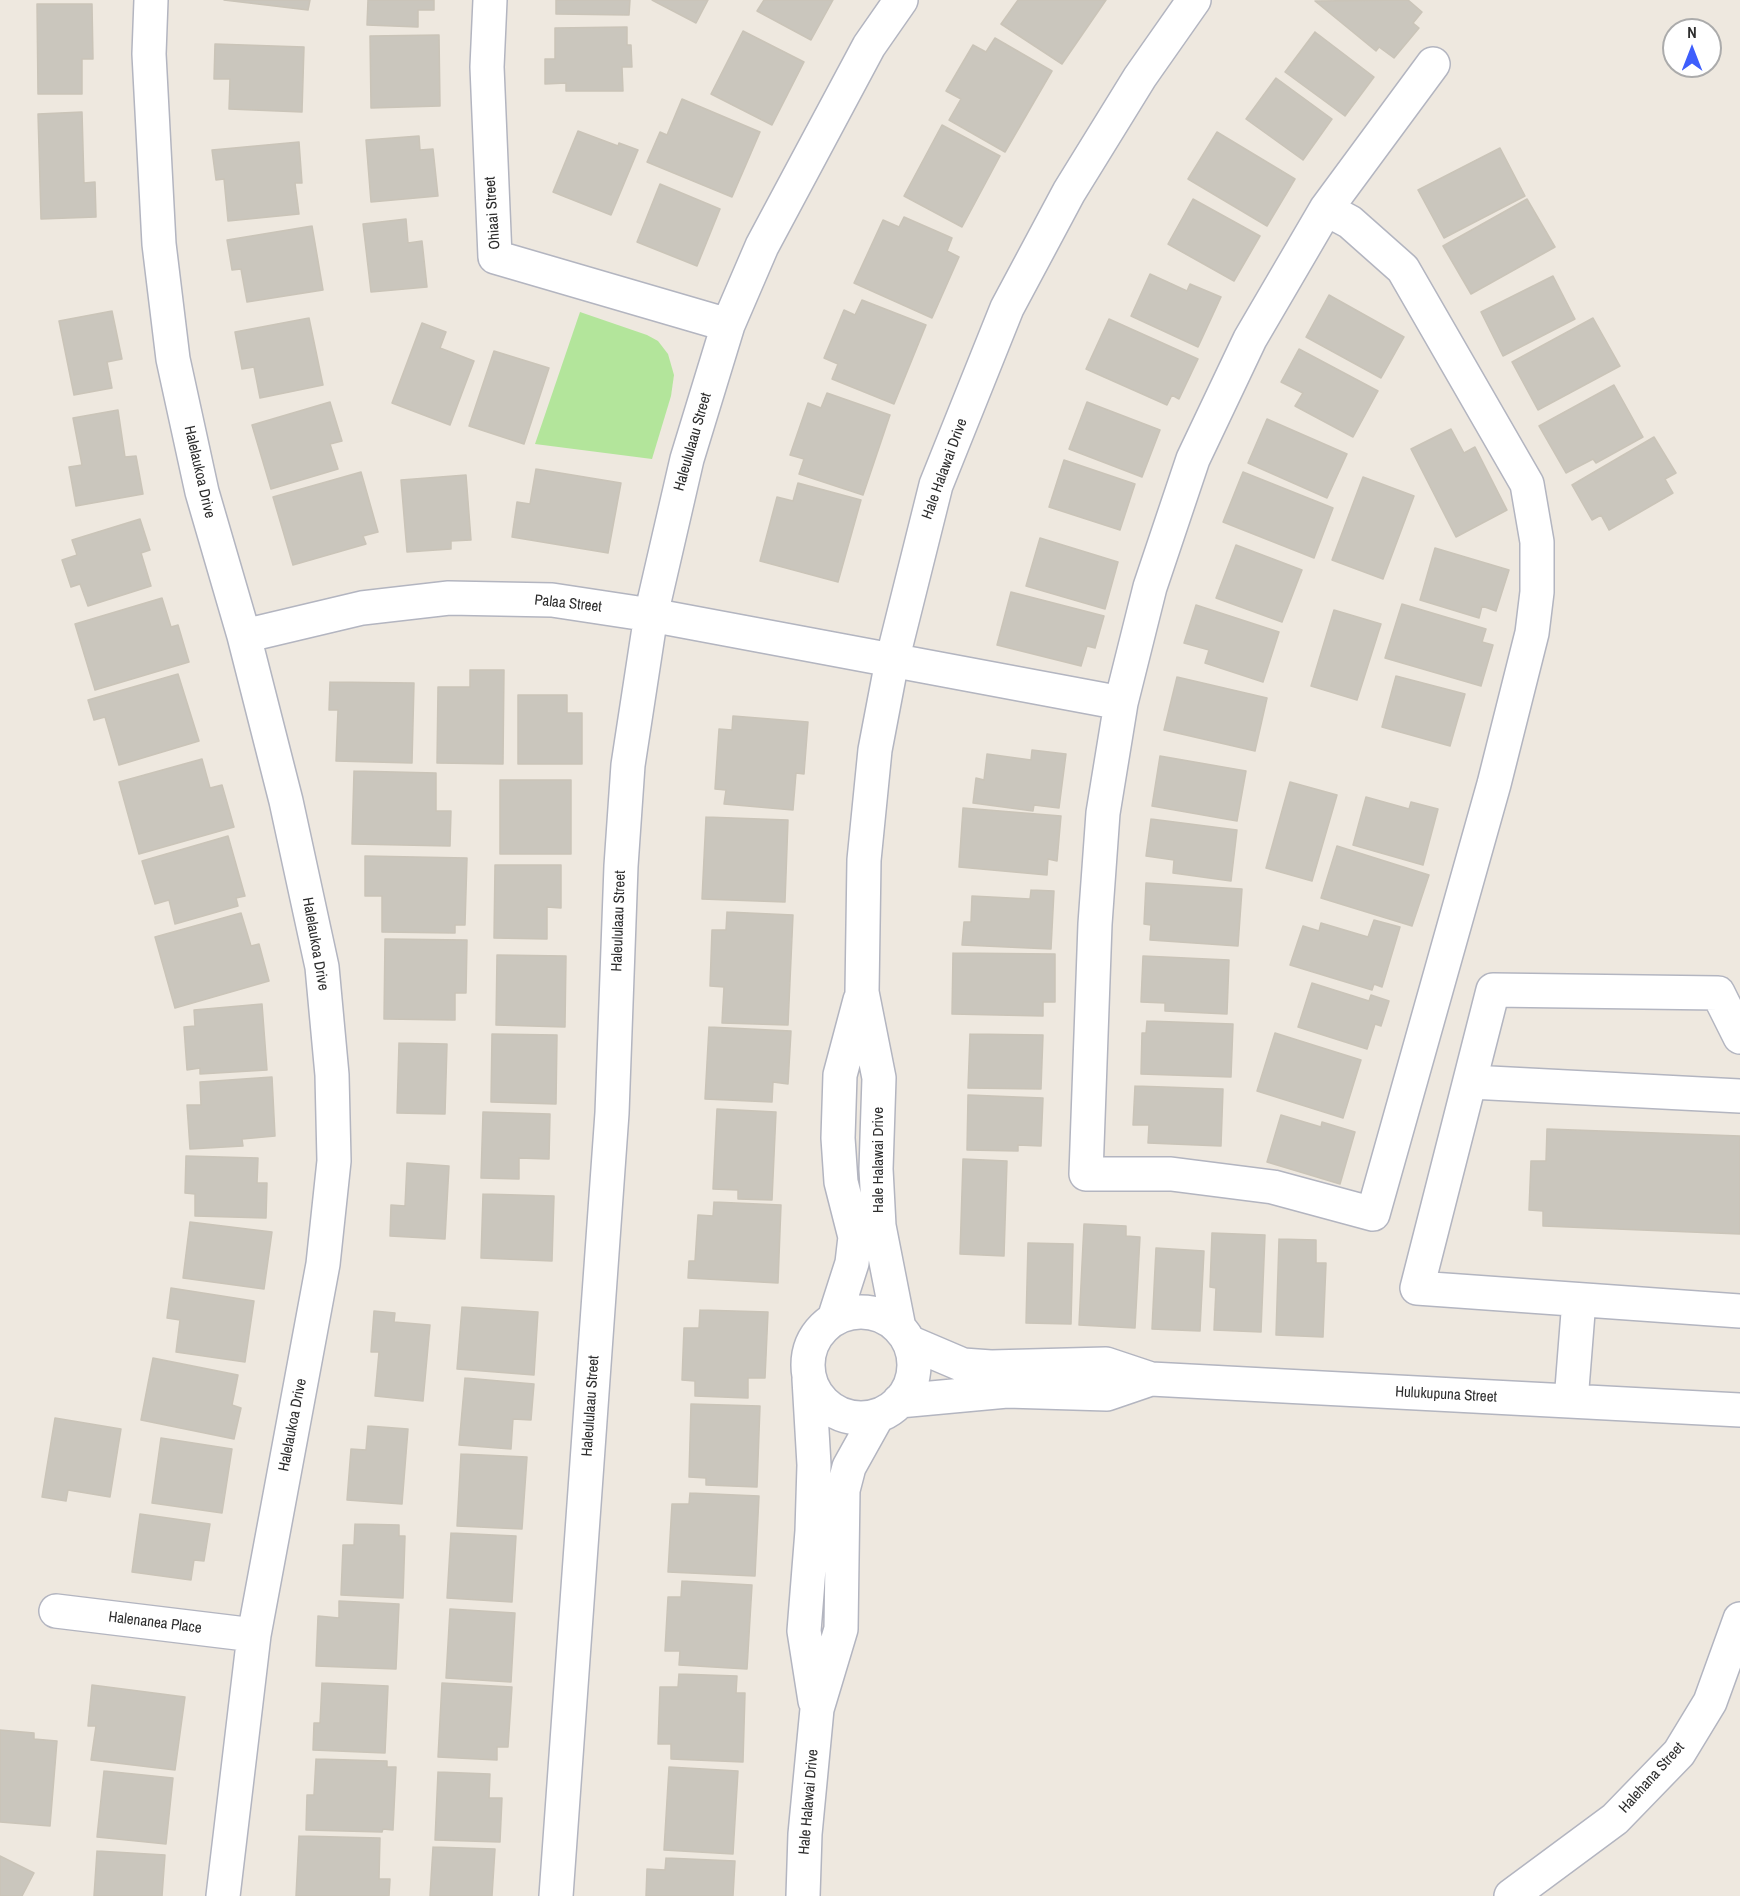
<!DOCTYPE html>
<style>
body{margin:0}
#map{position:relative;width:1740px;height:1896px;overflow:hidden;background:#eee8df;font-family:"Archivo Narrow",sans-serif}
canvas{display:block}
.north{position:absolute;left:1662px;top:18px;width:60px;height:60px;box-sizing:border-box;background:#fff;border:2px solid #ababab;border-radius:50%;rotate:0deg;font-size:16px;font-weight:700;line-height:24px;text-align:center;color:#2d2d2d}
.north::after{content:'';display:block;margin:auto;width:21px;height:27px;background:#3e5efc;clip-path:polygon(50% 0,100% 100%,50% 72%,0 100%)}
</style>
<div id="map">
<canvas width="1740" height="1896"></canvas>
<div class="north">N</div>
</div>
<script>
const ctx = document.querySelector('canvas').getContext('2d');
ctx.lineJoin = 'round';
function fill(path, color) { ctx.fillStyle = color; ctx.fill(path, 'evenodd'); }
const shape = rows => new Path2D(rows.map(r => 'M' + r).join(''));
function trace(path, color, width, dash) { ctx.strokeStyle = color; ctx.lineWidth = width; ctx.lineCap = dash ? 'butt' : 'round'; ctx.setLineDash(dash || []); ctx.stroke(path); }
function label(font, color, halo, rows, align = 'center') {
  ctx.font = font + ' "Archivo Narrow",sans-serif'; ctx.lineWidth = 5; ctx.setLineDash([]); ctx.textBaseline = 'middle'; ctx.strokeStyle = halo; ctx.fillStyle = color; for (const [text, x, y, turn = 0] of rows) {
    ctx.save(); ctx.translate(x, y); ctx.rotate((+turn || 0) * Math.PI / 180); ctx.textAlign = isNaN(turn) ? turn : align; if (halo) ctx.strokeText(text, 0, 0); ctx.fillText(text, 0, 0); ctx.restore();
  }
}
const green = shape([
 [580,312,647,335,658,341,668,354,674,375,671,396,652,459,535,444]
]);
const building = shape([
 [224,0,310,0,308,10,224,0],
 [368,0,434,0,434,10,418,10,418,27,367,25,368,0],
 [556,0,630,0,629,15,556,14,556,0],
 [652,0,708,0,696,23,652,0],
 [764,0,833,0,811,40,757,11,764,0],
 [1018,0,1106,0,1062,64,1001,24,1018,0],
 [1408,0,1422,12,1413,23,1419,28,1394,58,1379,47,1376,51,1315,1,1408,0],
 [37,4,92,4,93,59,82,59,82,94,38,94,37,4],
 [627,27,627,45,631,45,632,67,622,67,623,91,566,91,566,83,545,84,545,59,555,59,555,28,627,27],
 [743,31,804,62,772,125,711,94,743,31],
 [1315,32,1374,77,1345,116,1285,72,1315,32],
 [439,35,440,106,371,108,370,36,439,35],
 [995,38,1052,71,1005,152,949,120,961,99,946,91,973,45,986,52,995,38],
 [215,44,304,47,302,112,229,109,230,79,214,79,215,44],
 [1276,78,1332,119,1303,160,1246,119,1276,78],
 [682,99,760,132,732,197,647,162,660,132,667,135,682,99],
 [82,112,84,183,95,182,96,217,41,219,38,114,82,112],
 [942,125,1000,156,962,227,904,196,942,125],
 [578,131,618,146,619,143,638,150,611,215,553,192,578,131],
 [1217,132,1295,179,1267,226,1188,179,1217,132],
 [419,136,420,150,433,149,438,196,371,202,366,140,419,136],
 [299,142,302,183,295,183,299,214,228,221,224,179,216,180,212,150,299,142],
 [1500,148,1525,196,1444,238,1418,190,1500,148],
 [660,184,720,209,697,266,637,242,660,184],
 [1193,199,1260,236,1234,281,1168,244,1193,199],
 [1527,199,1555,247,1471,294,1443,246,1527,199],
 [904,217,952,238,947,251,959,257,932,318,854,283,883,220,899,227,904,217],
 [406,219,408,243,422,241,427,287,371,292,363,224,406,219],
 [312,226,323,290,247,302,241,269,232,270,227,240,312,226],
 [1150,274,1187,291,1190,284,1221,297,1198,347,1131,316,1150,274],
 [1553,276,1575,319,1503,356,1481,312,1553,276],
 [1329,295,1404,337,1381,378,1306,337,1329,295],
 [862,300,926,325,894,404,832,379,838,364,824,358,844,310,855,315,862,300],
 [112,311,122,359,107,362,112,388,74,395,59,321,112,311],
 [309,318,323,385,260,398,254,367,242,369,235,332,309,318],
 [1593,318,1620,366,1538,410,1512,362,1593,318],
 [1109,319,1198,359,1179,399,1172,395,1167,405,1086,369,1109,319],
 [422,323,446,332,440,348,474,361,450,425,392,403,422,323],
 [1299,349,1378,391,1353,437,1295,406,1303,393,1281,382,1299,349],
 [494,351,549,368,524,444,469,426,494,351],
 [1614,385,1643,437,1596,463,1593,459,1566,473,1539,426,1614,385],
 [827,393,890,415,863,495,799,474,804,459,790,455,808,403,821,408,827,393],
 [330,402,342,441,330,444,338,469,271,489,252,425,330,402],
 [1087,402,1160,430,1142,477,1069,449,1087,402],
 [118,410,125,457,136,456,143,494,76,506,69,467,82,465,73,418,118,410],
 [1267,419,1347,454,1327,498,1248,463,1267,419],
 [1451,429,1464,453,1475,447,1507,510,1456,537,1411,449,1451,429],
 [1654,437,1676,473,1665,479,1673,493,1609,530,1601,515,1592,520,1572,485,1654,437],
 [1064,460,1135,484,1120,530,1049,507,1064,460],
 [536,469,621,483,608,553,512,537,517,502,530,504,536,469],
 [361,472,378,532,363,536,366,544,293,565,273,497,361,472],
 [1243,472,1333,508,1314,558,1223,522,1243,472],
 [466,475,471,540,451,541,451,549,407,552,401,480,466,475],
 [1363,477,1414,496,1383,579,1332,560,1363,477],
 [798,483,861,500,838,582,760,561,777,497,793,501,798,483],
 [140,519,150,550,141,553,151,586,88,606,80,584,71,587,62,560,77,555,72,540,140,519],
 [1040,538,1118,562,1105,609,1026,586,1040,538],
 [1236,545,1302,570,1282,622,1216,598,1236,545],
 [1435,548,1509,570,1496,611,1482,606,1479,618,1420,600,1435,548],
 [1011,592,1104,616,1095,648,1087,646,1081,666,997,645,1011,592],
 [162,598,171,627,178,625,189,662,95,690,75,624,162,598],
 [1402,604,1486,629,1482,642,1493,645,1481,686,1385,658,1402,604],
 [1196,605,1279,632,1263,682,1205,663,1209,650,1184,643,1196,605],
 [1334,610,1381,624,1357,700,1311,686,1334,610],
 [470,670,504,670,503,764,437,763,438,687,470,687,470,670],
 [178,674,199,741,119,765,105,717,94,720,88,700,178,674],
 [1396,676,1465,694,1450,746,1382,727,1396,676],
 [1177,677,1267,698,1255,751,1164,730,1177,677],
 [330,682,414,683,412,763,336,761,338,710,329,710,330,682],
 [518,695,567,695,567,713,582,713,582,764,518,764,518,695],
 [733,716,808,722,804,774,796,773,793,810,724,804,726,790,715,789,719,729,732,730,733,716],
 [1032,750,1066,754,1059,808,1034,805,1033,811,973,803,976,778,984,780,987,754,1031,760,1032,750],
 [1160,756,1246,771,1237,821,1152,806,1160,756],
 [202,759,210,788,222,785,234,827,139,854,119,782,202,759],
 [354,771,436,773,436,811,451,811,450,846,352,844,354,771],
 [500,780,571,780,571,854,500,854,500,780],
 [1290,782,1337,795,1312,881,1266,868,1290,782],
 [1366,797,1409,809,1411,802,1438,809,1423,865,1353,845,1366,797],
 [963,808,1061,816,1057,861,1048,859,1047,875,959,867,963,808],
 [706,817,788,820,785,902,702,899,706,817],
 [1151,819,1237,830,1231,881,1173,873,1174,860,1146,856,1151,819],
 [228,836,245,896,236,898,238,906,175,924,169,900,155,904,142,861,228,836],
 [1337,846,1429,875,1412,926,1321,898,1337,846],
 [365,856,467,858,465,925,455,925,455,933,382,932,382,896,365,896,365,856],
 [495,865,561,865,561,908,547,907,547,939,494,938,495,865],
 [1146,883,1242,889,1238,946,1150,940,1151,925,1144,924,1146,883],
 [1031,890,1054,891,1051,949,962,945,964,922,971,922,972,896,1030,899,1031,890],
 [727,912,793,915,788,1025,722,1023,724,987,710,986,712,930,726,930,727,912],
 [241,913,251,946,259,944,269,981,175,1008,155,937,241,913],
 [1374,920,1400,927,1382,987,1374,984,1372,990,1290,965,1303,926,1319,931,1321,923,1368,937,1374,920],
 [385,939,467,940,466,993,455,993,455,1020,384,1019,385,939],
 [953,953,1055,954,1055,1002,1043,1002,1043,1016,952,1014,953,953],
 [497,955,566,956,565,1027,496,1025,497,955],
 [1143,956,1229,960,1227,1014,1165,1011,1165,1003,1141,1002,1143,956],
 [1312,983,1369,1001,1371,995,1389,1001,1381,1026,1375,1024,1367,1049,1298,1027,1312,983],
 [262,1004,267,1070,200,1074,200,1068,187,1070,184,1027,195,1026,194,1010,262,1004],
 [1147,1021,1233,1024,1231,1077,1141,1074,1142,1033,1146,1033,1147,1021],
 [709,1027,791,1031,788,1084,773,1082,772,1102,705,1099,709,1027],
 [1275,1033,1361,1060,1343,1118,1257,1091,1275,1033],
 [492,1034,557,1035,556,1104,491,1102,492,1034],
 [970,1034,1043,1035,1041,1089,968,1088,970,1034],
 [399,1043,447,1044,445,1114,397,1113,399,1043],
 [272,1077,275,1136,242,1139,243,1146,190,1149,187,1105,201,1105,200,1082,272,1077],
 [1135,1086,1223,1089,1221,1146,1148,1143,1149,1125,1133,1125,1135,1086],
 [968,1095,1043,1098,1041,1146,1018,1145,1018,1151,967,1150,968,1095],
 [717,1109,776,1112,772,1200,738,1199,738,1190,713,1189,717,1109],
 [483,1112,550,1114,549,1159,519,1158,519,1179,481,1178,483,1112],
 [1281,1115,1321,1127,1322,1122,1355,1132,1340,1184,1267,1162,1281,1115],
 [1547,1129,1740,1136,1740,1234,1543,1226,1543,1211,1529,1210,1531,1161,1546,1161,1547,1129],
 [186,1156,258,1158,257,1183,267,1183,266,1218,195,1216,195,1194,185,1193,186,1156],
 [963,1159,1007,1161,1004,1256,960,1254,963,1159],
 [407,1163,449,1166,445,1239,390,1236,391,1205,405,1206,407,1163],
 [483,1194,554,1196,552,1261,481,1258,483,1194],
 [714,1202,781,1205,778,1283,688,1278,689,1261,695,1261,698,1215,713,1216,714,1202],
 [190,1222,272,1232,264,1289,183,1278,190,1222],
 [1084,1224,1126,1226,1126,1236,1140,1237,1135,1328,1079,1325,1084,1224],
 [1212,1233,1265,1235,1261,1332,1214,1330,1216,1288,1210,1287,1212,1233],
 [1279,1239,1316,1240,1316,1263,1326,1263,1323,1337,1276,1335,1279,1239],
 [1028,1243,1073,1244,1071,1324,1026,1323,1028,1243],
 [1156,1248,1204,1251,1200,1331,1152,1329,1156,1248],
 [171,1288,254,1301,245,1362,176,1352,180,1320,167,1318,171,1288],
 [462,1307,538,1312,534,1375,457,1369,462,1307],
 [700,1310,768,1312,765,1378,748,1378,748,1398,695,1396,695,1381,682,1380,684,1328,699,1328,700,1310],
 [374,1311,395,1313,394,1322,430,1325,423,1401,375,1396,379,1352,371,1352,374,1311],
 [153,1358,238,1375,232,1405,241,1408,234,1439,141,1420,153,1358],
 [465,1378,534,1384,531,1420,513,1419,511,1449,459,1445,465,1378],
 [691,1404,760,1406,757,1487,706,1485,706,1478,689,1477,691,1404],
 [55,1418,121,1429,110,1497,68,1490,66,1501,42,1497,55,1418],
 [368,1426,408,1429,402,1504,347,1500,351,1449,366,1450,368,1426],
 [161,1438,232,1449,222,1513,152,1503,161,1438],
 [461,1454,527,1457,522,1529,457,1526,461,1454],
 [690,1493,759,1496,755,1576,668,1572,672,1504,689,1504,690,1493],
 [140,1514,210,1524,204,1561,194,1560,191,1580,132,1572,140,1514],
 [355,1524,399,1525,399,1536,405,1536,403,1598,341,1595,343,1545,354,1545,355,1524],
 [451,1533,516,1536,512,1602,447,1598,451,1533],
 [682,1581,752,1585,747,1669,679,1665,680,1651,665,1651,668,1597,681,1597,682,1581],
 [339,1601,399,1604,396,1669,316,1666,318,1616,339,1618,339,1601],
 [450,1609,515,1613,511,1682,446,1678,450,1609],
 [679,1674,737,1676,736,1693,745,1693,743,1762,671,1759,671,1744,658,1744,660,1687,678,1687,679,1674],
 [322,1683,388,1686,385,1753,313,1750,314,1723,320,1723,322,1683],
 [442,1683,512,1687,508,1747,497,1747,497,1760,438,1757,442,1683],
 [92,1685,185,1697,175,1770,91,1760,96,1726,88,1726,92,1685],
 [0,1730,34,1733,34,1739,57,1741,50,1826,0,1822,0,1730],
 [316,1759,387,1761,387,1767,396,1767,393,1830,383,1829,382,1832,306,1830,307,1795,314,1795,316,1759],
 [669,1767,738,1771,733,1854,664,1850,669,1767],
 [104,1771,173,1778,166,1844,97,1837,104,1771],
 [438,1772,490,1774,489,1798,502,1798,500,1842,435,1840,438,1772],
 [299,1836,380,1838,379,1879,390,1879,389,1896,296,1896,299,1836],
 [433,1847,495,1849,492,1896,430,1896,433,1847],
 [97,1851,165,1855,162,1896,94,1896,97,1851],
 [0,1856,34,1873,22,1896,0,1896,0,1856],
 [666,1858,735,1861,733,1896,646,1896,647,1869,665,1870,666,1858]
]);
const minor = shape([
 [151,0,149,54,159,244,173,359,202,492,244,636,286,801,322,967,332,1075,334,1161,323,1264,254,1635,223,1896],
 [490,0,487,67,495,257,728,325],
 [244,636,362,608,449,598,552,600,651,615,1121,703,1103,813,1095,924,1086,1174,1171,1174,1273,1187,1373,1214,1494,784,1532,633,1537,592,1537,542,1527,484,1403,269,1350,222,1326,209,1433,64],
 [1121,703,1150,587,1193,459,1250,339,1326,209],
 [1740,1037,1718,993,1493,990,1417,1288,1740,1311],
 [1471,1082,1740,1096],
 '808 1365a53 53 0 1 1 106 0a53 53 0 1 1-106 0Z',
 [834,1319,852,1263,855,1237,841,1182,838,1138,840,1075,860,1000],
 [899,1328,879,1226,876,1169,879,1078,862,992,864,860,875,750,892,661,936,485,1007,308,1069,192,1140,77,1194,0],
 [909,1342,963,1365,991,1367,1106,1364,1151,1379,1740,1410],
 [809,1379,814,1465,812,1531,804,1631,815,1701],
 [899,1401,1007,1391,1107,1394,1151,1379],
 [1571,1401,1579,1300],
 [56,1611,254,1635],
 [556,1896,612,1113,621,866,628,765,651,615,687,459,728,325,762,246,869,46,901,0],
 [803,1896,805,1834,817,1709,841,1629,843,1490,849,1467,878,1415],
 [1511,1896,1615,1819,1679,1753,1710,1702,1740,1619]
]);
const streetNames = [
 ["Ohiaai Street",493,213,-94],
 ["Haleululaau Street",693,442,-74],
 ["Hale Halawai Drive",945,469,-70],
 ["Halelaukoa Drive",199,472,77],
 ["Palaa Street",568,604,6],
 ["Haleululaau Street",619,921,-88],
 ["Halelaukoa Drive",315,944,80],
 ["Hale Halawai Drive",879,1160,-90],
 ["Hulukupuna Street",1446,1395,3],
 ["Haleululaau Street",591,1406,-86],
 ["Halelaukoa Drive",293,1425,-79],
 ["Halenanea Place",155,1623,7],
 ["Halehana Street",1652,1778,-48],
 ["Hale Halawai Drive",809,1802,-85]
];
fill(green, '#b3e59b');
fill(building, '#cac6bd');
trace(building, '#cac4b8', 1.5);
trace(minor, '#b3b5c0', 36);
trace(minor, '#fff', 33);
label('15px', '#2d2d2d', '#fff', streetNames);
</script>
